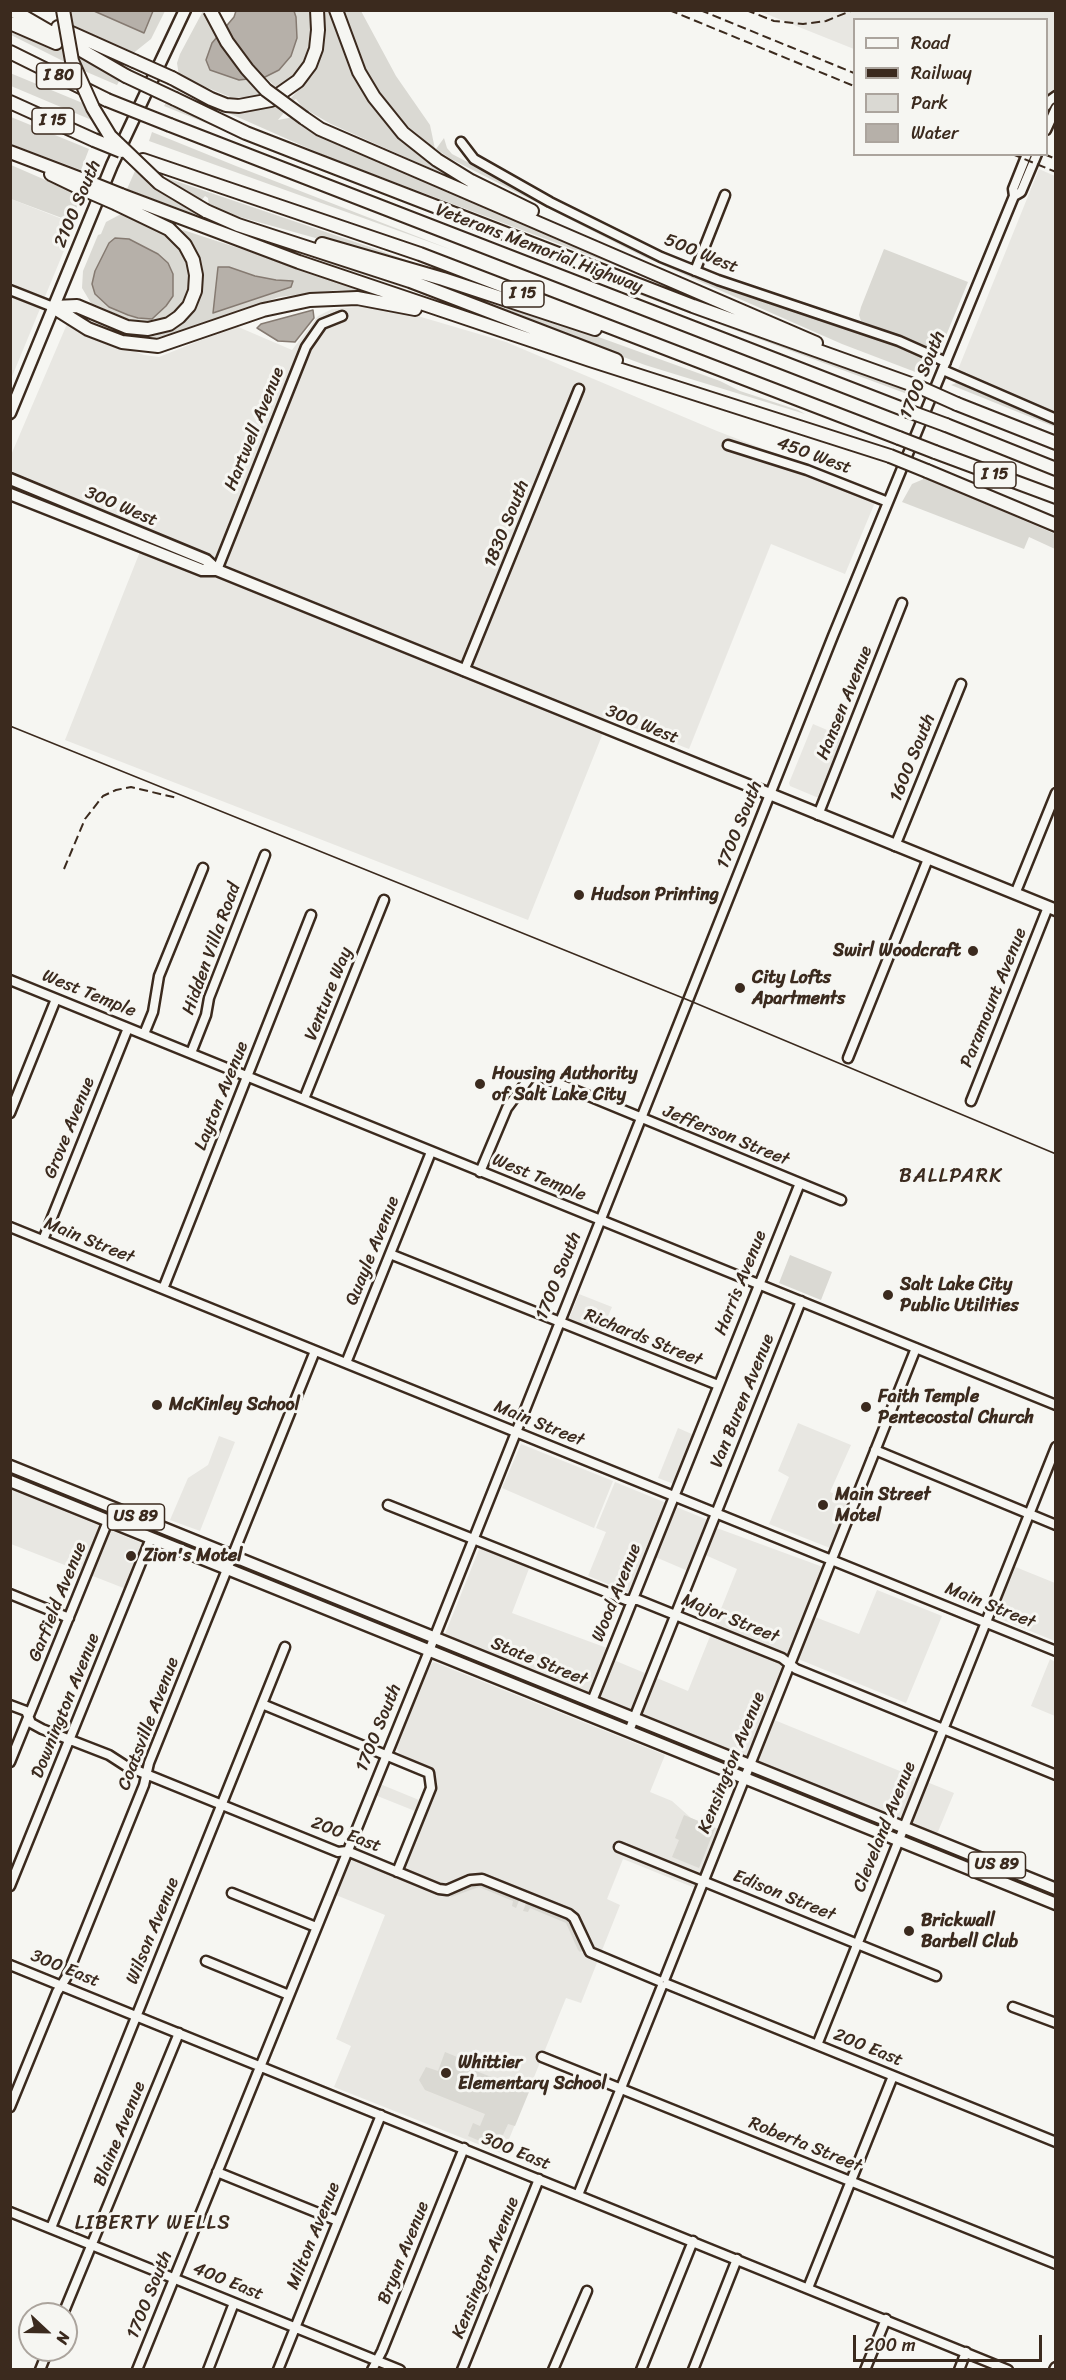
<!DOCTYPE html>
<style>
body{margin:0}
#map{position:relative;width:1066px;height:2380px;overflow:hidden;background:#f6f6f2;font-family:Sriracha,sans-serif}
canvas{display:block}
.frame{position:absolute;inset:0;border:12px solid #3b2a1e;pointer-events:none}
.legend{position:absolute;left:853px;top:18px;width:195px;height:138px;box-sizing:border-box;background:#f6f6f2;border:2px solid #aba49d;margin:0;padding:8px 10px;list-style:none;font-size:18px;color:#3b2a1e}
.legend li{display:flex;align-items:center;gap:12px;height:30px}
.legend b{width:30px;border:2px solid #aba49d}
.north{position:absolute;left:18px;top:2302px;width:60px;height:60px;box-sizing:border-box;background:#f6f6f2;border:2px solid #aba49d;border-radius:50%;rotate:112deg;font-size:16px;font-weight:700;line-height:24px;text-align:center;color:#3b2a1e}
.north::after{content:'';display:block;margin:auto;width:21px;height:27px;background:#3b2a1e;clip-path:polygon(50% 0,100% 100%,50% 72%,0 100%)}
.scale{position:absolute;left:853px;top:2335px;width:189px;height:27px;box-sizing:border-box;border:3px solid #3b2a1e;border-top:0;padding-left:8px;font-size:18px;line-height:21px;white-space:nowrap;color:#3b2a1e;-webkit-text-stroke:4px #f6f6f2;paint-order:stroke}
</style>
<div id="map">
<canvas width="1066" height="2380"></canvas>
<div class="frame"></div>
<ul class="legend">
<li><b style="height:8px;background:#f6f6f2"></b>Road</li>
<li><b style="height:8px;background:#3b2a1e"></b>Railway</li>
<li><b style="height:16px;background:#dad9d3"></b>Park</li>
<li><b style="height:16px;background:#b6b0a9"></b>Water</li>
</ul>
<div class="north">N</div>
<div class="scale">200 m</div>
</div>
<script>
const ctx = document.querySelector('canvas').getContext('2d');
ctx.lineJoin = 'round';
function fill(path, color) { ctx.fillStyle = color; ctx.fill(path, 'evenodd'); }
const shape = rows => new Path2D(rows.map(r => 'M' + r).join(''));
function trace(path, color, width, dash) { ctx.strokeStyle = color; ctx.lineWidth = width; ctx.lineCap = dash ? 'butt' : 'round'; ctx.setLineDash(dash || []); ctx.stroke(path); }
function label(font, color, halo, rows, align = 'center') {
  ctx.font = font + ' Sriracha,sans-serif'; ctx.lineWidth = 6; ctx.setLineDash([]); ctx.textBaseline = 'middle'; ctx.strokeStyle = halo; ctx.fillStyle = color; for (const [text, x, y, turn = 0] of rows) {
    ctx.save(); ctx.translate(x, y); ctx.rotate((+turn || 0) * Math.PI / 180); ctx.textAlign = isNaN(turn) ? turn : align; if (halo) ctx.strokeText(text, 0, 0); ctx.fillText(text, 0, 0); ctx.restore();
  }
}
const built = shape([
 [759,11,1055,11,1055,132,1047,128,1046,20,854,20,854,49],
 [1039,169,1055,176,1055,412,957,372],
 [11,199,75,224,11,379],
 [372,306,411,314,506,342,717,431,803,464,802,470,876,500,845,574,771,544,689,749,609,718,528,920,65,740,149,529,11,471,11,455,67,324,144,355,159,357,236,326,292,350,318,316,332,309],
 [813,724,846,738,821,799,790,786,789,783],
 [579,1294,612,1307,601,1333,569,1319],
 [798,1423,851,1445,830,1492,849,1500,830,1548,769,1524,789,1477,778,1471],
 [678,1428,694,1435,674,1484,658,1478],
 [219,1436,235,1442,200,1531,170,1520,188,1478,208,1465],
 [521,1444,613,1481,594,1528,502,1488],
 [615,1482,708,1520,688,1571,646,1553,630,1593,588,1576,606,1532,596,1528],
 [10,1489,144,1544,126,1589,11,1544],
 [714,1527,823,1567,762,1715,954,1793,937,1834,445,1634,480,1547,530,1566,512,1613,607,1648,604,1656,688,1691,737,1569,703,1554],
 [1013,1566,1055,1583,1055,1641,993,1616],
 [877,1590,942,1616,906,1703,798,1659,815,1617,859,1634],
 [1050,1659,1055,1662,1055,1716,1031,1706],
 [434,1662,665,1755,650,1792,672,1801,691,1818,719,1829,695,1888,623,1859,607,1899,620,1905,581,2003,566,1998,503,2154,334,2087,351,2046,336,2039,385,1915,336,1895,352,1858,400,1877,437,1783,435,1774,430,1767,400,1754,395,1746,430,1664],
 [380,1784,419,1800,415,1811,375,1795]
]);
const green = shape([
 [69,11,95,11,144,33,153,11,165,11,151,39,131,55,71,28],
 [203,11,206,11,264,95,252,97,230,97,179,76,177,63,180,54],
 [294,11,312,11,313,22,311,45,301,68,278,89,265,77,279,70,296,17],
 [321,11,328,11,348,54,393,125,508,203,331,124,303,108,296,99,293,101,290,99,312,76,319,63,322,37],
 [342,11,361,11,396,76,430,125,435,149,403,122,380,94,361,62],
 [10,25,64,50,67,63,11,35],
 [78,56,122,76,117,85,82,70],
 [10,73,85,104,94,121,11,86],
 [174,84,213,102,281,103,288,108,278,120,299,116,697,296,328,157,172,88],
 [168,99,911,392,910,395,643,296,582,269,275,151,164,106],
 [11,117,89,149,81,170,11,144],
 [152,132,236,166,452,250,149,141],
 [444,138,447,148,452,154,656,260,696,277,899,347,928,361,932,368,918,373,842,344,642,256,451,159,436,149],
 [11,165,73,192,78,205,70,221,11,199],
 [135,171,172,200,213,221,127,189],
 [158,175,370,247,484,288,337,244,222,212,209,206,208,198,205,196,200,202],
 [121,214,164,234,177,246,186,261,189,281,188,291,179,307,165,318,148,323,128,319,91,303,82,288,83,271,98,235,101,234,106,222],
 [231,228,369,272,476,311,333,265],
 [183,230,361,288,361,291,337,290,279,297,168,335,150,339,135,338,155,336,172,330,183,322,199,301,203,282,201,264,193,246,182,231],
 [884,249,968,282,943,343,939,347,930,348,861,321,859,315,861,307],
 [398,273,440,283,535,314,720,381,740,391,798,410,805,414,645,365],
 [959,382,980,393,1055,421,1055,427,951,385],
 [926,478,1055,534,1055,549,1029,537,1024,549,902,502,912,484],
 [790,1255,832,1272,821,1300,779,1283],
 [684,1815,715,1828,699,1868,672,1857,679,1840,675,1838],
 [474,1882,478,1882,520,1898,516,1908,512,1906,513,1901,479,1887,451,1897,452,1892],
 [527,1901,568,1917,583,1950,580,1952,578,1950,566,1923,530,1908,528,1912,523,1911],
 [445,2052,462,2059,461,2065,529,2092,515,2126,508,2124,503,2135,499,2134,494,2147,468,2136,473,2123,480,2126,485,2114,425,2090,419,2080,426,2067,438,2071]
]);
const water = shape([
 [94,11,153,10,153,11,144,33,94,11],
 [236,11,294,11,296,17,297,38,291,56,279,70,265,77,239,80,210,70,206,60,212,43,234,17,236,11],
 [115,238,129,239,158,254,168,263,173,274,173,296,166,306,152,319,138,318,128,315,109,307,95,294,92,284,95,271,109,243,115,238],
 [218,267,229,267,255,276,276,280,293,281,291,287,213,313,218,267],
 [313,310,314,318,295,342,278,341,257,328,261,324,313,310]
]);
const minor = shape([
 [1046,106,1049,101,1056,96],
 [1046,130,1056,108],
 [461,142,474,159,550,202,661,257,718,280,899,341,946,362],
 [1014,196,1021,192,1037,154],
 [695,271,725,195],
 [10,290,53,307],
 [943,370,1056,419],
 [728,445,807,470,888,502],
 [217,570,306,347,322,324,342,316],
 [464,671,579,389],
 [818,815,902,603],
 [895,846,961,684],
 [1015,894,1056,793],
 [10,980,1056,1405],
 [144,1034,153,1012,159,976,203,868],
 [191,1053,206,1015,209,998,265,855],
 [848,1058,928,859],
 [304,1099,384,900],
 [971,1101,1048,907],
 [10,1113,56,999],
 [480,1172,507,1108,533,1073,841,1200],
 [10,1227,1056,1651],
 [43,1240,128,1028],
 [390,1254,718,1385],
 [163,1289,311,915],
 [346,1363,431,1152],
 [875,1450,1056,1525],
 [388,1505,626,1600,638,1600,782,1658,796,1669,1056,1775],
 [10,1594,69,1618],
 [592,1701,800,1183],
 [262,1704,429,1773,431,1788,397,1872],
 [10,1705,26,1711,31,1723,42,1729,109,1755,126,1766,338,1852,347,1851,439,1889,447,1890,470,1880,482,1879,569,1914,574,1918,590,1952,659,1981],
 [629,1731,801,1301],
 [10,1762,108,1521],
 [619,1847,936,1976],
 [10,1886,151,1538],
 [232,1893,316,1927],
 [206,1961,289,1995],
 [10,1965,1008,2370],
 [665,1978,916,1348],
 [667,1984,1056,2142],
 [1013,2007,1056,2023],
 [817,2045,1056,1447],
 [542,2057,1056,2264],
 [10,2107,57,1992,66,1978,144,1785,149,1763,315,1351],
 [217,2172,338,2221],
 [578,2195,662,1986],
 [10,2212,400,2370],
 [51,2228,285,1647],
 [808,2288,893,2076],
 [63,2314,179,2033],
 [40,2370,48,2350],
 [137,2370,429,1651,833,636,1014,196,1013,189,1027,154],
 [208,2370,234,2303],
 [278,2370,381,2115],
 [372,2370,382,2351,464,2148],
 [462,2370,539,2179],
 [553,2370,587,2291],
 [641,2370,693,2241],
 [693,2370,737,2259],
 [865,2370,886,2319],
 [959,2370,966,2352]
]);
const major = shape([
 [10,413,112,165,185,10],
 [10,479,206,560,217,570],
 [10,494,202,570,217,570,249,583,1056,910],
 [10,1466,1056,1889],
 [10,1481,1056,1904],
 [1055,2370,1056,2368]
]);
const highway = shape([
 [12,10,126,76],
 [336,10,359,72,374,97,403,133,437,160,471,181,532,211],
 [10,23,56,43],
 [58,27,134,61],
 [10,52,107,100],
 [172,78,211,99,226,105,239,106,271,100,298,81,310,65,316,49,318,30,317,10],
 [175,99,246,133,305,156,693,306,919,387],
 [10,102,94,140],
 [304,118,320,129,816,343],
 [170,125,908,411],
 [10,152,81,179],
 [143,160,420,254,899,438],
 [51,174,78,187],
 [121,195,299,262,590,360,890,456],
 [206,211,238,225,410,281,616,360],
 [322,244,443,279,595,329],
 [53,307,88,329,122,342,158,346,263,310,310,300,357,298,415,309],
 [54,307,77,306,127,327,148,329,169,324,179,317,189,306,195,291,196,275,193,260,185,245,169,229,117,204],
 [957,404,1056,443],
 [946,425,1056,469],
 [935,452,1056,497],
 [927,471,1056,525]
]);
const tram = shape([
 [10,726,688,1000,1056,1154]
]);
const rail = shape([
 [669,10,854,86],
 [700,10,854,73],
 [746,10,774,21,803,24,826,21,853,10],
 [1012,154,1056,172],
 [1044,154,1056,159],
 [64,869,85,819,103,796,116,790,131,787,177,798]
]);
const highwayBridge = shape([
 [63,10,72,61,93,108,110,136,159,183,206,211],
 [210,10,227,42,247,69,266,90,304,118],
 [134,61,172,78],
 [126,76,175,99],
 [107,100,170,125],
 [94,140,121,151],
 [81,179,121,195],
 [78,187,117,204],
 [919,387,957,404],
 [908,411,946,425],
 [899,438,935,452],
 [890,456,927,471]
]);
const markers = [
 [579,895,6,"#3b2a1e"],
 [973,951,6,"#3b2a1e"],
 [740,988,6,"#3b2a1e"],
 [480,1084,6,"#3b2a1e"],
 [888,1295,6,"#3b2a1e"],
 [157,1405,6,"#3b2a1e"],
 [866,1407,6,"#3b2a1e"],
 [823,1505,6,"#3b2a1e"],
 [131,1556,6,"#3b2a1e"],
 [909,1931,6,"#3b2a1e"],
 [446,2073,6,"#3b2a1e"]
];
const shields = [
 [59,76,45],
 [53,121,42],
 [523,294,42],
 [995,475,42],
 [136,1517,57],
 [997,1865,57]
];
const shieldNames = [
 ["I 80",59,76],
 ["I 15",53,121],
 ["I 15",523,294],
 ["I 15",995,475],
 ["US 89",136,1517],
 ["US 89",997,1865]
];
const streetNames = [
 ["2100 South",78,204,-67],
 ["Veterans Memorial Highway",539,249,21],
 ["500 West",701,254,22],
 ["1700 South",923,375,-68],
 ["Hartwell Avenue",255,429,-68],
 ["450 West",814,456,20],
 ["300 West",121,507,23],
 ["1830 South",507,524,-68],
 ["Hansen Avenue",845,703,-68],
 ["300 West",642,725,22],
 ["1600 South",913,758,-68],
 ["1700 South",740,825,-68],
 ["Hidden Villa Road",212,949,-70],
 ["West Temple",89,994,22],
 ["Venture Way",329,994,-68],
 ["Paramount Avenue",994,998,-68],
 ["Layton Avenue",222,1096,-68],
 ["Grove Avenue",70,1128,-68],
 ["Jefferson Street",726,1136,22],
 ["West Temple",539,1178,22],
 ["Main Street",89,1241,22],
 ["Quayle Avenue",373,1251,-68],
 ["1700 South",559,1276,-68],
 ["Harris Avenue",741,1283,-68],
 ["Richards Street",643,1338,22],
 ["Van Buren Avenue",743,1401,-68],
 ["Main Street",539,1424,22],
 ["Wood Avenue",617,1593,-68],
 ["Garfield Avenue",58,1602,-68],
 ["Main Street",990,1606,22],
 ["Major Street",730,1619,22],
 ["State Street",539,1662,22],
 ["Downington Avenue",66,1706,-68],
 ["Coatsville Avenue",149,1724,-69],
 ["1700 South",379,1728,-68],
 ["Kensington Avenue",732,1763,-68],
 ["Cleveland Avenue",885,1827,-68],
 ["200 East",346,1835,20],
 ["Edison Street",784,1896,22],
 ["Wilson Avenue",153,1931,-68],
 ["300 East",65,1969,22],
 ["200 East",868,2048,22],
 ["Blaine Avenue",120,2134,-68],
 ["Roberta Street",805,2145,22],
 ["300 East",516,2152,22],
 ["Milton Avenue",314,2236,-68],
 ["Bryan Avenue",404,2253,-68],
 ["Kensington Avenue",486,2268,-68],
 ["400 East",228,2282,22],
 ["1700 South",150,2295,-68]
];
const poiNames = [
 ["Hudson Printing",591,895],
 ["Swirl Woodcraft",961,951,"right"],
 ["City Lofts",752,978],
 ["Apartments",752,999],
 ["Housing Authority",492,1074],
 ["of Salt Lake City",492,1095],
 ["Salt Lake City",900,1285],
 ["Public Utilities",900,1306],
 ["Faith Temple",878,1397],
 ["Pentecostal Church",878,1418],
 ["McKinley School",169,1405],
 ["Main Street",835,1495],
 ["Motel",835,1516],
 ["Zion's Motel",143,1556],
 ["Brickwall",921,1921],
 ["Barbell Club",921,1942],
 ["Whittier",458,2063],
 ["Elementary School",458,2084]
];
const neighbourhoodNames = [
 ["BALLPARK",951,1177],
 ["LIBERTY WELLS",153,2224]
];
fill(built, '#e8e7e2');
fill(green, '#dad9d3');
fill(water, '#b6b0a9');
trace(water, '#857a71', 1.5);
trace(minor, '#3b2a1e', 13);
trace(major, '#3b2a1e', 15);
trace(highway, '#3b2a1e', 16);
trace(minor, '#f6f6f2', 8);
trace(major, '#f6f6f2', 10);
trace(highway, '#f6f6f2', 12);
trace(tram, '#3b2a1e', 1.5);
trace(rail, '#3b2a1e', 2, [9, 4.5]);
trace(highwayBridge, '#3b2a1e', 16, []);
trace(highwayBridge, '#f6f6f2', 12);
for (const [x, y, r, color] of markers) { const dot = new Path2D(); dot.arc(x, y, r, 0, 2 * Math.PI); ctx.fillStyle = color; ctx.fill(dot); trace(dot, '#f6f6f2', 2); }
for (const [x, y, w] of shields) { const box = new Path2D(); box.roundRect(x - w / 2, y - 13, w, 26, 4.5); ctx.fillStyle = '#f6f6f2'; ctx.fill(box); trace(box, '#3b2a1e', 1.5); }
label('bold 16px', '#3b2a1e', null, shieldNames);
label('18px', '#3b2a1e', '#f6f6f2', streetNames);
label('bold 18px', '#3b2a1e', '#f6f6f2', poiNames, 'left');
ctx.letterSpacing = '1.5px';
label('20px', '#3b2a1e', '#f6f6f2', neighbourhoodNames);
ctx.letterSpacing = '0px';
</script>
